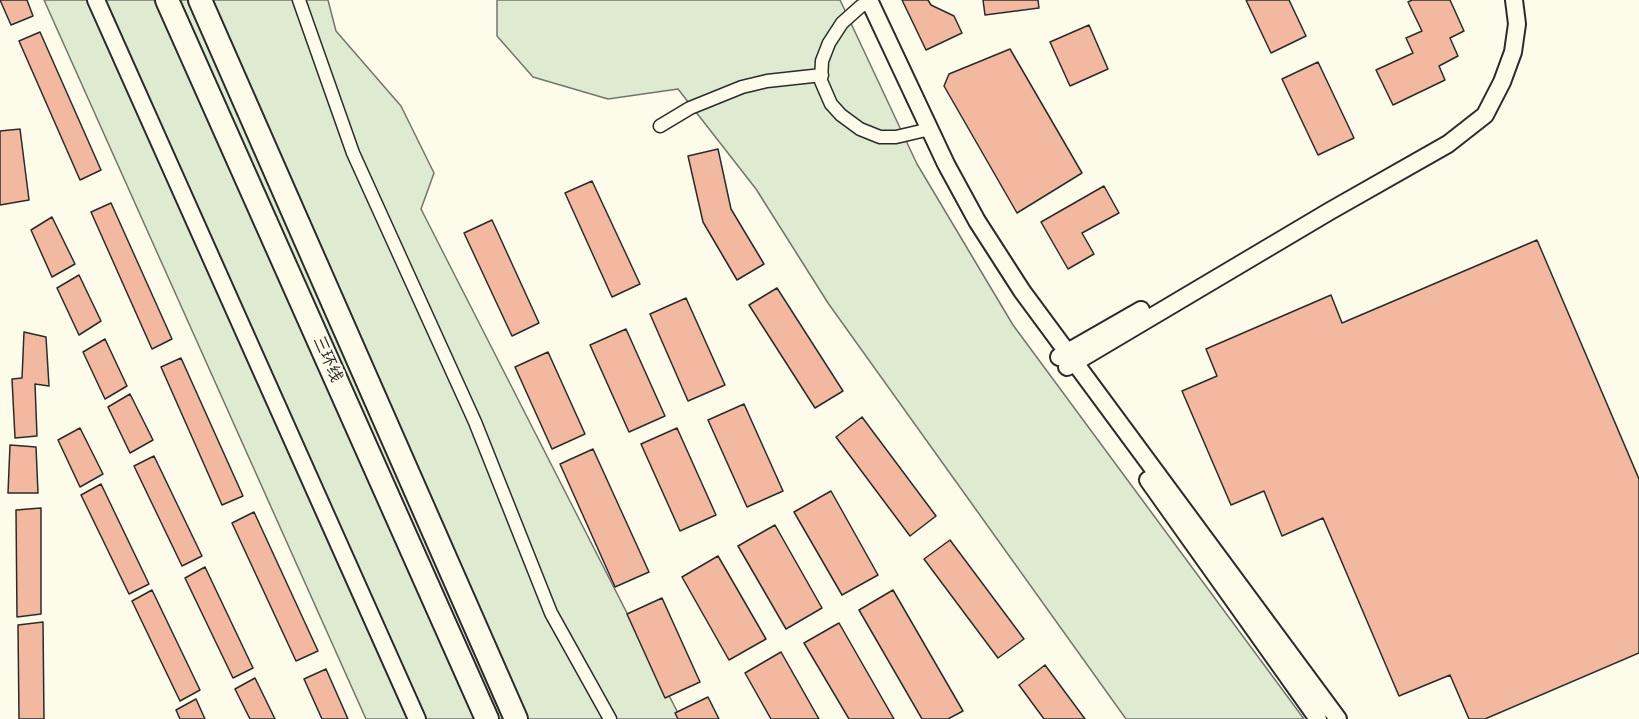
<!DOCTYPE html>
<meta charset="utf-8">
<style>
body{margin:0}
canvas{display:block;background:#fdfbea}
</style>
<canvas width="1639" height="719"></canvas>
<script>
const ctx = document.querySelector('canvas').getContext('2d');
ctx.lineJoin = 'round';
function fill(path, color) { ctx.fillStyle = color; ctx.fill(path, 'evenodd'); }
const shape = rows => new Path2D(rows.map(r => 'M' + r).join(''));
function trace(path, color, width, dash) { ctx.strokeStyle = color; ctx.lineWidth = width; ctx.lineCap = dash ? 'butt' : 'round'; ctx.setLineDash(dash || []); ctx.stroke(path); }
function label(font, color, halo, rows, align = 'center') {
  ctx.font = font + ' Lato,"Noto Sans SC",sans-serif'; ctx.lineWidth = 4.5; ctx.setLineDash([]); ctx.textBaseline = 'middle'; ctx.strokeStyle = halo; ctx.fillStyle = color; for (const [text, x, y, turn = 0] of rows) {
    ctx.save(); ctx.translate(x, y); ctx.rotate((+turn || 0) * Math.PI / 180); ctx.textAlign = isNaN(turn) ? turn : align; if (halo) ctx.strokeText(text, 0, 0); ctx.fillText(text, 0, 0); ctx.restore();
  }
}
const green = shape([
 [44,0,328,0,336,31,401,106,434,173,421,209,681,719,366,719,44,0],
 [497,0,840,0,917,164,1013,325,1304,719,1126,719,828,303,756,189,678,89,608,99,533,77,497,36,497,0]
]);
const building = shape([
 [0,0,27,0,33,16,11,25,0,0],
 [902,0,928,0,931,5,954,16,962,33,926,50,902,0],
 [983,0,1038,0,1039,8,985,15,983,0],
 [1246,0,1289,0,1306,36,1271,53,1246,0],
 [1412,0,1450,0,1464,31,1450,38,1458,56,1439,66,1445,80,1393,105,1376,70,1413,53,1406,38,1422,31,1408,2,1412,0],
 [1089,25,1108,69,1070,86,1050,42,1089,25],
 [40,32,101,170,80,180,19,41,40,32],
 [1010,49,1082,173,1017,213,944,86,949,74,1010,49],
 [1318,62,1354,138,1318,155,1282,79,1318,62],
 [20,129,29,200,0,205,0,131,20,129],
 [718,149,731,209,764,264,737,280,703,222,688,156,718,149],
 [592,181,640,284,612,297,565,193,592,181],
 [1104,186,1119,213,1082,233,1094,254,1068,269,1041,222,1104,186],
 [111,203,172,339,152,349,91,212,111,203],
 [52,217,75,264,52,277,31,230,52,217],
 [492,220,539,323,512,336,464,233,492,220],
 [1537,240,1639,479,1639,653,1485,719,1469,719,1450,675,1399,696,1323,518,1282,536,1264,491,1231,505,1182,391,1217,376,1206,349,1331,295,1342,323,1537,240],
 [79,275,101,321,79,335,57,288,79,275],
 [777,288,843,391,815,408,749,305,777,288],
 [686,298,725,385,688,401,650,314,686,298],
 [626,329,665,416,629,432,590,345,626,329],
 [24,332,46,337,49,386,35,384,37,436,15,438,12,379,22,378,24,332],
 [105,339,127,386,105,399,83,352,105,339],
 [548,352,585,434,552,449,515,367,548,352],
 [181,358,243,496,222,505,161,367,181,358],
 [130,394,153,440,130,453,108,407,130,394],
 [744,404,783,491,747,507,708,420,744,404],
 [862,417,936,516,910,536,836,437,862,417],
 [80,428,103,474,80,487,58,440,80,428],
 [677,428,716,515,680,531,641,444,677,428],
 [10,445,36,447,38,493,8,493,10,445],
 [593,449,649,572,615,587,560,464,593,449],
 [154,456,202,556,182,566,134,466,154,456],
 [101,484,149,584,129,594,81,495,101,484],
 [831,491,878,575,842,595,794,512,831,491],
 [41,508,41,614,17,617,16,510,41,508],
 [254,512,318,651,296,661,232,523,254,512],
 [775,525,822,608,786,629,738,546,775,525],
 [950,540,1024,639,998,658,924,559,950,540],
 [718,556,766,639,729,660,682,577,718,556],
 [205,567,253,668,233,678,185,578,205,567],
 [152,590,200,690,180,701,132,601,152,590],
 [893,590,963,711,948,719,922,719,859,610,893,590],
 [662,598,700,682,665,698,627,614,662,598],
 [43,622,44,719,19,719,18,625,43,622],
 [839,623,894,719,849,719,804,643,839,623],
 [781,652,819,719,771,719,745,673,781,652],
 [1045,665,1085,719,1044,719,1019,685,1045,665],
 [326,669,348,719,322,719,304,679,326,669],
 [255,678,275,719,250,719,235,689,255,678],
 [708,697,719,719,678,719,675,713,708,697],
 [196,699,205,719,180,719,176,710,196,699]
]);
const street = shape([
 [299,0,353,153,475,422,551,613,610,719],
 [870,3,861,6,842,23,829,43,822,61,821,81,831,104,841,115,860,129,880,137,896,137,930,129],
 [660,126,690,108,742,87,767,81,822,75]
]);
const secondary = shape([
 [96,0,417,719],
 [869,0,946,164,977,221,1022,291,1338,719],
 [1059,357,1141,310],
 [1067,367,1330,211,1448,144,1485,115,1502,82,1513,52,1517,24,1514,0],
 [1148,480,1318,719]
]);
const highway = shape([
 [167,0,487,719],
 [200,0,516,719]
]);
const streetNames = [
 ["三环线",328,359,66]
];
fill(green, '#deebd1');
trace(green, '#74746e', 1.5);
fill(building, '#f2b8a0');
trace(building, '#2b2b2b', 1.5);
trace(street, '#2b2b2b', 15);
trace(secondary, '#2b2b2b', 20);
trace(highway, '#2b2b2b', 26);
trace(street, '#fdfbea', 12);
trace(secondary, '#fdfbea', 16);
trace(highway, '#fdfbea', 22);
label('16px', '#2b2b2b', '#fdfbea', streetNames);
</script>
